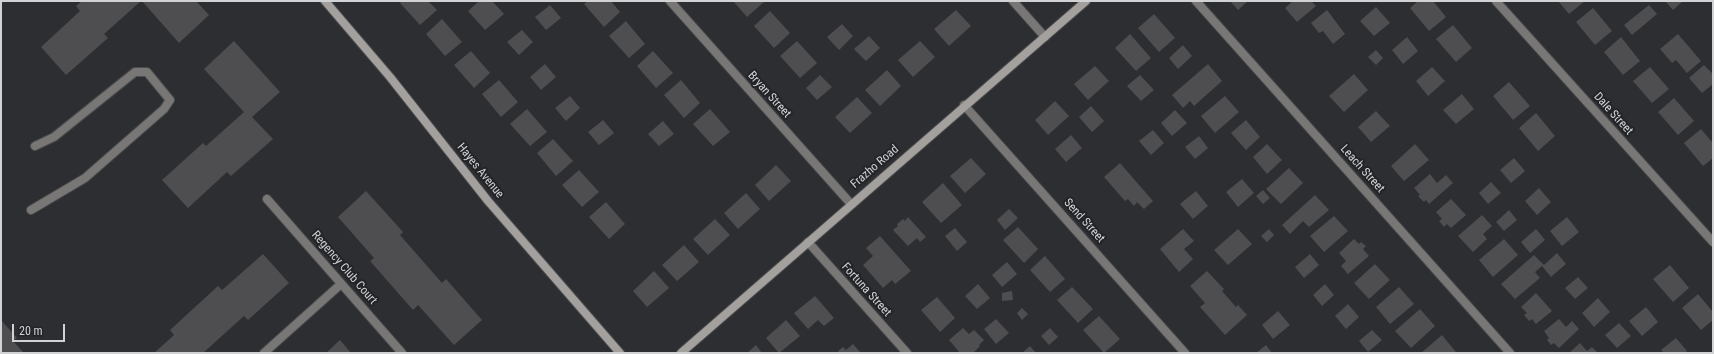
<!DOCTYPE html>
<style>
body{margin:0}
#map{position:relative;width:1714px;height:354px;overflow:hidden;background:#2d2e31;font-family:"Roboto Condensed",sans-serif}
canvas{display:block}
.frame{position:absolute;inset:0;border:2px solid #d1d2d4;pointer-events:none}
.scale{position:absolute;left:12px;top:324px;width:53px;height:18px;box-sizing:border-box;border:2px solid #d1d2d4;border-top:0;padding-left:5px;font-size:12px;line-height:14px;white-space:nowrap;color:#d1d2d4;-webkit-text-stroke:3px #232427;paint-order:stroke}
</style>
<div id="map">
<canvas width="1714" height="354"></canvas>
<div class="frame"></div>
<div class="scale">20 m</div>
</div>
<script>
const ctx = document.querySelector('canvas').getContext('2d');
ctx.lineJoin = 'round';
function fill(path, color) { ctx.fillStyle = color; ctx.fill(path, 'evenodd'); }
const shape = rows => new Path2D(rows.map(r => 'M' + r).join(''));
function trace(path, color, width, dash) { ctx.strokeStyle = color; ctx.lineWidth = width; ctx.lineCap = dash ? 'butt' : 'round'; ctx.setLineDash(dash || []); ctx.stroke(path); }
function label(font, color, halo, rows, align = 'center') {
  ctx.font = font + ' "Roboto Condensed",sans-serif'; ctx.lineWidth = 4; ctx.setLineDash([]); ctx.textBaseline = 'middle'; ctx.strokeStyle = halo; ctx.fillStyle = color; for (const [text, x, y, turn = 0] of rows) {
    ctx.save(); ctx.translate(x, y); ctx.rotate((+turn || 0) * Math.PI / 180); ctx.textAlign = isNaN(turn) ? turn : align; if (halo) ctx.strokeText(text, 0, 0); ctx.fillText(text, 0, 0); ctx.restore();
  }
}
const building = shape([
 [82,1,141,1,104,34,108,38,66,75,41,47,80,11,76,6],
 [142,1,196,1,209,15,179,43],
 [402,1,428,1,437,10,420,25,400,3],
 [479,1,492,1,504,14,485,30,468,11],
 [588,1,611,1,620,12,604,27,584,4],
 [733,1,763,1,764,2,747,17],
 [1230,1,1248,1,1238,10],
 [1293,1,1311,1,1316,6,1297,22,1285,8],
 [1418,1,1433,1,1446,17,1429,31,1410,8],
 [1558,1,1585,1,1569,14],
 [1665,1,1683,1,1673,10],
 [550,5,561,18,546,30,535,17],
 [1649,5,1657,14,1632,35,1624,25],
 [1376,7,1390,23,1374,36,1360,21],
 [1593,8,1612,31,1595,45,1576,22],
 [956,10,971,26,949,46,934,29],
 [1327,10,1345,34,1333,44,1323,31,1319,33,1311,23],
 [770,11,790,33,774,48,754,26],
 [1154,14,1175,38,1159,52,1138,28],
 [442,19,462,42,445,56,426,34],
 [626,21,645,44,629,58,609,36],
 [842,24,853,36,839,50,827,37],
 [1453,25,1472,48,1456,62,1436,39],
 [522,30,533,42,519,55,507,42],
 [1130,34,1151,58,1136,71,1115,48],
 [1678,34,1701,61,1687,73,1676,60,1672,63,1660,49],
 [869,36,880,48,866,61,854,49],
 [1407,37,1418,51,1403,64,1392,50],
 [1621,37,1640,61,1623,75,1604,52],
 [234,41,280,92,252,117,273,139,231,176,227,172,188,208,162,180,203,143,206,146,244,112,204,69],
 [797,41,817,63,800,78,780,56],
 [920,41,935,57,913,77,898,60],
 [1183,45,1192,56,1178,69,1169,58],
 [1376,50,1383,58,1376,65,1368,57],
 [471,51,490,73,474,88,454,65],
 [653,51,673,73,656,88,637,66],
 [545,64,556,77,541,90,530,77],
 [1208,64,1222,81,1194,106,1190,101,1183,108,1172,95],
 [1704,65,1713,74,1713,84,1702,93,1689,78],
 [1095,66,1109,81,1088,100,1074,84],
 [1432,67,1445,81,1428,96,1416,81],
 [1650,67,1669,89,1652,103,1633,81],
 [887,70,901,86,880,106,865,90],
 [1354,74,1368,90,1344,112,1329,96],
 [820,75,832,87,817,100,806,88],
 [1140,75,1154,90,1141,101,1127,86],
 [499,80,518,102,501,117,482,94],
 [681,80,700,103,684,118,664,95],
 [1509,82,1530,106,1513,120,1493,96],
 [1462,94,1474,109,1456,124,1443,110],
 [570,96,580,108,566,121,555,108],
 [1225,96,1239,112,1215,133,1201,116],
 [857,97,872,113,850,133,835,117],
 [1674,98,1694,121,1678,135,1658,112],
 [1055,101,1069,116,1048,135,1035,120],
 [1091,106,1104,121,1092,132,1079,117],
 [527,109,547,132,530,146,510,124],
 [710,109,730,132,713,146,693,124],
 [1175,110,1187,123,1172,136,1161,123],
 [1376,111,1390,126,1371,142,1358,127],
 [1536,113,1555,136,1538,151,1519,128],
 [603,120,614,133,599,145,588,132],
 [1246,120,1260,137,1246,150,1231,133],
 [663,121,674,134,659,146,648,134],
 [1701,129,1713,143,1713,158,1703,166,1684,143],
 [1153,130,1164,143,1151,155,1139,141],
 [1071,135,1082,148,1066,162,1055,149],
 [1199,136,1208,148,1195,159,1185,147],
 [553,139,573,161,556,176,537,153],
 [1267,144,1282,160,1267,174,1253,157],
 [1415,144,1429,160,1404,181,1391,166],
 [971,158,986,174,965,193,950,176],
 [1514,158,1525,171,1511,183,1500,170],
 [1120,163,1153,201,1144,209,1137,202,1134,206,1128,199,1125,201,1104,177],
 [776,165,791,181,769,201,755,185],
 [1289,168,1303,183,1281,204,1266,189],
 [579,170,599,192,582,207,562,185],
 [1430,174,1437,183,1446,175,1453,183,1429,204,1426,200,1424,202,1418,196,1420,195,1414,188],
 [1242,179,1254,193,1238,207,1226,192],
 [1491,182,1501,193,1488,204,1479,193],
 [943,183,962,205,941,223,922,202],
 [1539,188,1551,202,1537,215,1525,201],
 [1263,190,1270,198,1263,204,1256,196],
 [366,191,403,232,400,235,442,283,446,279,482,320,454,345,418,305,413,310,370,261,374,258,338,217],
 [1196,191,1208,206,1193,219,1180,204],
 [746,193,760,209,738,229,724,213],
 [1315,195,1329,210,1309,227,1303,221,1290,234,1282,225],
 [1451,199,1466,215,1451,228,1447,224,1444,227,1439,221,1442,219,1436,212],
 [606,202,625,224,609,239,589,217],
 [1009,209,1018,218,1005,230,997,220],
 [1509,210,1517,220,1504,231,1496,222],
 [1482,215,1492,226,1483,234,1487,239,1473,252,1458,236],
 [1334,216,1348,231,1324,252,1310,236],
 [908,217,926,237,920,242,917,238,908,246,893,230,898,226,897,224,903,219,905,221],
 [1567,217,1579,232,1562,246,1550,231],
 [715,219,730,235,708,255,693,239],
 [1018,227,1038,249,1024,263,1003,240],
 [955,228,967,242,957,251,945,236],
 [1183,229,1194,241,1184,249,1193,259,1179,272,1160,249],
 [1238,229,1252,244,1228,265,1214,250],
 [1269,229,1274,235,1267,242,1261,236],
 [1536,229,1545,240,1530,253,1521,242],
 [880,236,911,271,895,284,892,280,883,288,863,265,873,256,866,248],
 [1354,239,1359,244,1361,242,1366,246,1363,249,1369,256,1348,274,1341,266,1346,261,1339,253],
 [1504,239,1518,255,1493,277,1479,260],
 [684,245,699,262,677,281,662,265],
 [1557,253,1566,264,1551,277,1542,266,1535,272,1540,278,1515,299,1501,284,1534,255,1544,265],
 [263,254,289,283,248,320,244,316,203,353,154,353,174,335,170,330,218,286,222,290],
 [1310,254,1319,265,1304,278,1295,267],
 [1045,256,1065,279,1050,292,1030,270],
 [1007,262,1017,274,1002,287,992,275],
 [1375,264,1390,280,1369,299,1354,283],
 [1670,265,1689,288,1673,302,1653,279],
 [654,271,669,288,647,307,633,291],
 [1207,271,1224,289,1222,291,1236,307,1238,305,1247,315,1225,335,1200,307,1205,303,1190,286],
 [1578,277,1588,288,1575,299,1565,288],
 [978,284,990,298,977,309,965,296],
 [1325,284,1334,295,1322,306,1313,295],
 [1072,287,1093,309,1078,323,1057,300],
 [1399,287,1414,304,1390,324,1376,307],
 [1012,291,1013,300,1002,301,1002,293],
 [1536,293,1552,311,1536,324,1532,319,1529,321,1524,315,1527,313,1521,307],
 [1698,294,1713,312,1713,320,1701,330,1682,308],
 [815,296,834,318,824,326,818,320,808,329,794,313],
 [937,297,955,318,940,332,921,310],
 [1598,298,1610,312,1594,327,1582,313],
 [1348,304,1359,317,1346,329,1335,316],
 [1646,307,1658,322,1642,336,1629,321],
 [1022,308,1028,314,1022,320,1017,313],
 [1420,309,1435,326,1411,348,1395,331],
 [1278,311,1290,325,1273,339,1262,325],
 [1099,316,1120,339,1104,353,1083,330],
 [996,319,1009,333,996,344,984,329],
 [1559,319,1566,327,1572,321,1579,329,1559,348,1554,343,1551,345,1547,340,1549,338,1544,331],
 [1,320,17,338,13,341,24,353,1,353],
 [786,320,800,336,779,353,766,338],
 [1619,323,1631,336,1617,348,1605,335],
 [963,328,969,334,974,330,984,340,979,345,980,346,973,353,960,353,949,340],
 [1050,328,1058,337,1049,345,1041,336],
 [1372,330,1382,340,1368,352,1359,341],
 [1442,335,1456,352,1421,353],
 [1676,338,1687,351,1685,353,1664,353,1661,350],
 [340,340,351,353,326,353],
 [1580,343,1587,351,1592,347,1598,353,1569,353],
 [853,344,861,353,840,353,838,351,843,347,846,350],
 [756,345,762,353,747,353],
 [1266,345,1272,353,1256,353],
 [1030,346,1036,353,1022,353]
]);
const lane = shape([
 [31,210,85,178,164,109,170,100,147,72,135,72,54,137,35,146],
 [264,353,341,284]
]);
const street = shape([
 [670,1,851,204],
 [1013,1,1045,37],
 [1196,1,1510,353],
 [1496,1,1713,242],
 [964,105,1185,353],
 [267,199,402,353],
 [808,242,907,353]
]);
const secondary = shape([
 [325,1,390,77,488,201,620,353],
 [681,353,1086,1]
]);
const streetNames = [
 ["Bryan Street",769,95,48],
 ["Dale Street",1613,114,48],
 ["Frazho Road",875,167,-41],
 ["Leach Street",1362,169,48],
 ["Hayes Avenue",480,171,51],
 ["Send Street",1084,221,48],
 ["Regency Club Court",344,268,49],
 ["Fortuna Street",866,290,48]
];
fill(building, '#4e4e51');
trace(lane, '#4b4c4e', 10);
trace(street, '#4b4c4e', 10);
trace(secondary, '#4b4c4e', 10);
trace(lane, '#787776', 8);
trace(street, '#787776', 8);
trace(secondary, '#a3a09e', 8);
label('12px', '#d1d2d4', '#232427', streetNames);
</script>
